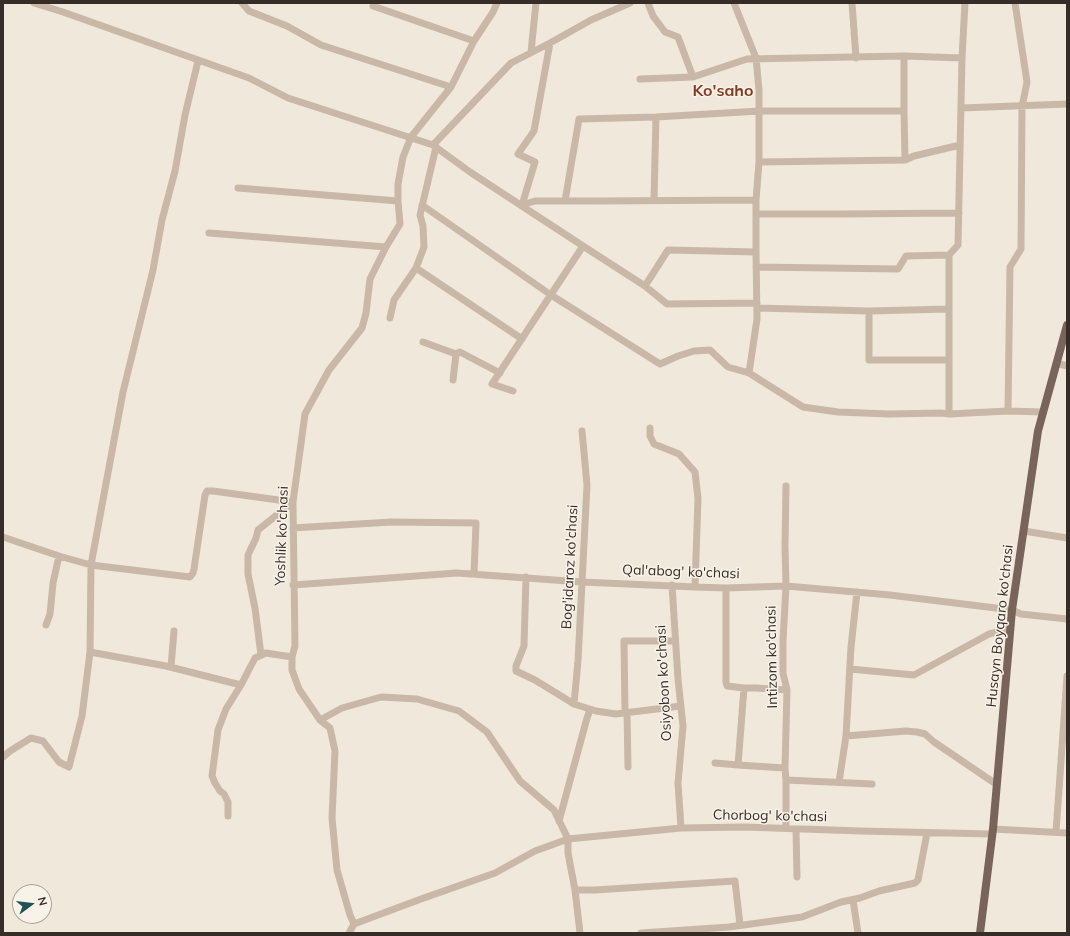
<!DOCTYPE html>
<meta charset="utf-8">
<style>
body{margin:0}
#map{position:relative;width:1070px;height:936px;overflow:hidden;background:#f1e8dc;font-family:Mulish,sans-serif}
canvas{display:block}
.frame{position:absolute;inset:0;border:4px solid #362d28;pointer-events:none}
.north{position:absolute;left:12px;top:884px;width:40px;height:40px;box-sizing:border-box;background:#f9f2e8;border:1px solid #aba39b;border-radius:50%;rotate:75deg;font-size:11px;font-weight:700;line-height:16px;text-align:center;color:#362d28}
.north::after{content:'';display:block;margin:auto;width:14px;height:18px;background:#1f5156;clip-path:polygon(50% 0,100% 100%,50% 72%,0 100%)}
</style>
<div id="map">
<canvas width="1070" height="936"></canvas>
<div class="frame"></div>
<div class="north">N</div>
</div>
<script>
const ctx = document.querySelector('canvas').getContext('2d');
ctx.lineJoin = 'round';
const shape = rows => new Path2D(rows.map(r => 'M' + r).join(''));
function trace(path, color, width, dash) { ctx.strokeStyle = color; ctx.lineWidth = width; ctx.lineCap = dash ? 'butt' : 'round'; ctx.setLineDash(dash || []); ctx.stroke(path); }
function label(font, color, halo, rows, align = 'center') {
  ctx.font = font + ' Mulish,sans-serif'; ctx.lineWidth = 3; ctx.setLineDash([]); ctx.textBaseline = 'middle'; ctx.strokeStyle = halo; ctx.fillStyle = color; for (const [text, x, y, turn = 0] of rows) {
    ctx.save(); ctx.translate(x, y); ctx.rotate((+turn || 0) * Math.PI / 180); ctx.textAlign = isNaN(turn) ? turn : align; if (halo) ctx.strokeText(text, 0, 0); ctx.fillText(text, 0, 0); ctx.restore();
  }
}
const minor = shape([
 [34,3,63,12,249,78,288,98,433,145,470,172,583,246,492,384,513,391],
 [242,3,249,11,287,26,321,45,451,87],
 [374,3,373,6,474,41],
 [648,3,653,16,665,32,678,37,693,77,747,59,904,56,962,58,965,3],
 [734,3,756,58,759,90,759,162,756,200,756,252,757,319,749,373],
 [852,3,856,58],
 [531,52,536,3],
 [640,79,693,77],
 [961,108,1067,104],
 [904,111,905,160],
 [433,145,511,63,550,43,591,20,630,3],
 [759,162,905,160,914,156,960,145],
 [238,188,398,201],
 [654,200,656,117],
 [565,201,579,119,656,117,760,111,904,111,904,56],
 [422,205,551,295,660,364,678,356,694,351,710,350,728,367,749,373,803,407,838,412,889,414,941,413,949,414,1008,411,1043,412],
 [522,205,535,201,596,201,756,200],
 [522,205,535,162,518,154,534,131,550,43],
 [756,214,843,214,959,213],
 [209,233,386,247],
 [583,246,645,286,668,250,756,252],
 [756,267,898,269,906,256,949,255],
 [416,268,424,247,423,226,420,215,436,147],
 [645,286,667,304,757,303],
 [757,308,869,311],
 [390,318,394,300,416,268,522,339],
 [423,342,456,354],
 [949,360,869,360,869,311,949,309],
 [1056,363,1067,366],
 [453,380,456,354,460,352,500,373],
 [1008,411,1010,267,1021,249,1022,107,1027,82,1015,3],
 [949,414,949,255,958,245,962,58],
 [650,428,650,436,654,444,679,454,695,472,698,498,695,587],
 [786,486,785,546,786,586,783,641,783,673,787,690,785,768,786,780,786,828],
 [293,528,391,522,476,523,474,574],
 [1024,531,1067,538],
 [3,537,59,556,91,565,190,577,193,573,194,569,205,495,207,491,213,491,293,502,258,530,256,538,248,555,248,574,255,608,261,655],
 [526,577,524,646,516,666,516,671,535,680,574,704,596,711,616,714,681,706],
 [293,585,457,573,582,582,695,587,726,588,786,586,890,595,1012,610,1021,614,1067,619],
 [672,585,678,679,683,726,678,783,681,828],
 [726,588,726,682,727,686,744,688],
 [46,625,50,614,53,583,59,556],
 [90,652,166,666,241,685],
 [171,667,174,631],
 [850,669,914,675,989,634,1010,629],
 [574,704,578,661,587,485,582,431],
 [627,712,628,767],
 [625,713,624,641,675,641],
 [320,720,342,708,381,697,417,699,459,711,487,732,520,781,554,810,568,839,681,828,744,827,861,831,991,834],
 [846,736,906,731,917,732,925,734,934,742,996,784],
 [3,757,10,751,31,738,43,741,59,762,69,767,82,716,90,652,91,565,100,516,123,392,153,270,162,220,175,171,185,115,198,61],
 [715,763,738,765],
 [785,768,738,765,744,688,756,688,787,690],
 [786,780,872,784],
 [839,782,846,736,851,647,857,592],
 [228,816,228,802,224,794,220,791,215,783,212,776,218,730,226,709,241,685,255,658,266,653,292,657],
 [559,821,587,718,590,710],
 [796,829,797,877],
 [993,829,1067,833],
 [1056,832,1067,676],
 [575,890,595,890,735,881,740,925],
 [853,900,858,933],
 [354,924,350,915,337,870,332,818,335,751,330,728,320,720,299,689,292,670,292,657,295,646,293,502,305,414,329,370,362,328,366,313,370,279,386,247,400,224,398,201,398,184,403,157,411,137,451,87,474,41,493,12,497,3],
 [354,924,421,899,495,873,535,851,568,839,568,853,575,890,580,933],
 [349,933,354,924],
 [641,933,729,927,802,917,841,902,860,898,879,891,915,883,918,880,927,833]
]);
const major = shape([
 [980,933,993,829,1012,610,1038,431,1067,325]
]);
const streetNames = [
 ["Yoshlik ko'chasi",282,536,-88],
 ["Bog'idaroz ko'chasi",570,567,-87],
 ["Qal'abog' ko'chasi",681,572,2],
 ["Husayn Boyqaro ko'chasi",1000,626,-84],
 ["Intizom ko'chasi",772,657,-91],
 ["Osiyobon ko'chasi",664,683,-93],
 ["Сhorbog' ko'chasi",770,816,1]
];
const quarterNames = [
 ["Ko'saho",723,91]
];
trace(minor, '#c9b8a8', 7);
trace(major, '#78645a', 8);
label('14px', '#362d28', '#f9f2e8', streetNames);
label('bold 16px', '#833c23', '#f9f2e8', quarterNames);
</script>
